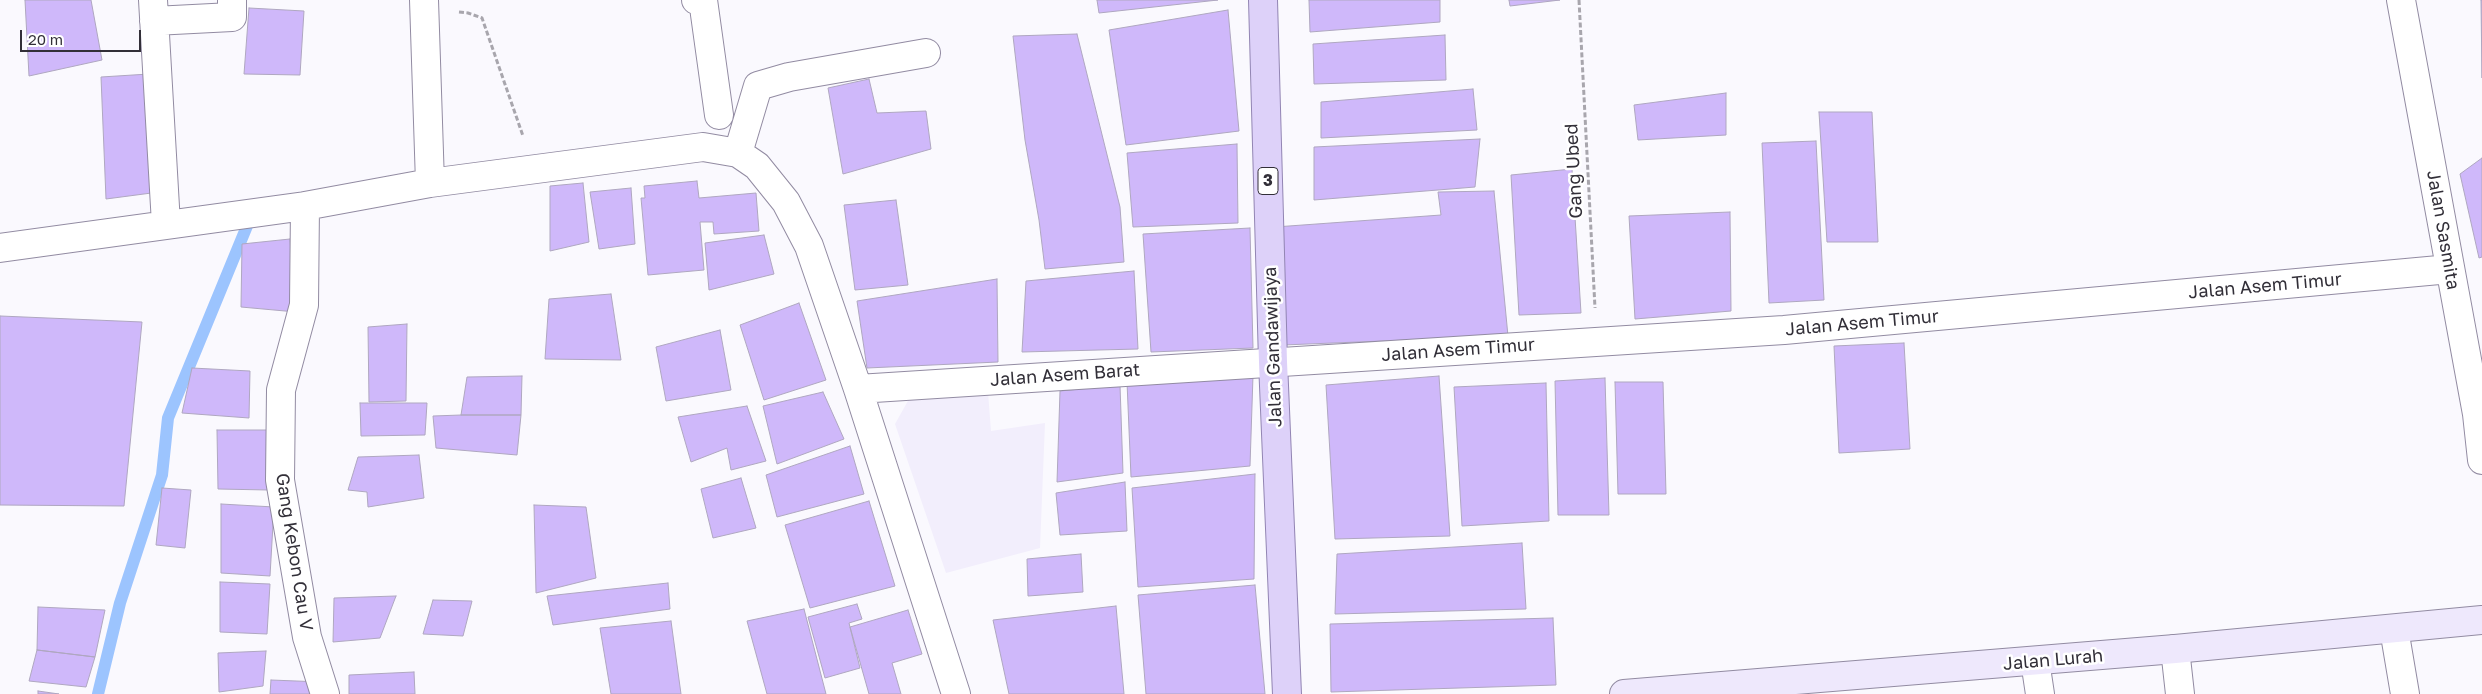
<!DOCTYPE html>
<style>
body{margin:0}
#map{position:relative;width:2482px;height:694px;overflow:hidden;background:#faf9fe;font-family:"Golos Text",sans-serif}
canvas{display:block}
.scale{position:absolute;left:20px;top:30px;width:121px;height:22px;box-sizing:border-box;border:2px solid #322f38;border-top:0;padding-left:6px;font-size:15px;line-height:18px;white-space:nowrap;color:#322f38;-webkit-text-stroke:4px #fff;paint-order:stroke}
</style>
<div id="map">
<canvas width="2482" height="694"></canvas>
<div class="scale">20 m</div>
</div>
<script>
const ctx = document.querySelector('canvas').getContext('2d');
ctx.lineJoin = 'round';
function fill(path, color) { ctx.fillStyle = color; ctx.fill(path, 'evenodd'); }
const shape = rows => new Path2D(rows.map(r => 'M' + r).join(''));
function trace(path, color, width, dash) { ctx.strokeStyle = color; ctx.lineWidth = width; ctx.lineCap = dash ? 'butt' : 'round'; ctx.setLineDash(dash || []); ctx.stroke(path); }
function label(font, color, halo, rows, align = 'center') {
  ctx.font = font + ' "Golos Text",sans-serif'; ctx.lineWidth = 5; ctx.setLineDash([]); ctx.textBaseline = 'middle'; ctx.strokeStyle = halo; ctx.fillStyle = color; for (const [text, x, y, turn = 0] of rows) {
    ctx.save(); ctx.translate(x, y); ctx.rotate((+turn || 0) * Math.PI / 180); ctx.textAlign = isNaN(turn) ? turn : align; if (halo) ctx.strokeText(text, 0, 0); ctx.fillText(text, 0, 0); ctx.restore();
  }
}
const built = shape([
 [988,392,991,431,1045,423,1040,548,946,573,895,424,909,399]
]);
const stream = shape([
 [98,694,120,603,162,475,168,418,247,226]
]);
const building = shape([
 [25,0,91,0,102,60,29,76,25,0],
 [1097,0,1218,0,1099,13,1097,0],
 [1309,0,1440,0,1440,22,1310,32,1309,0],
 [1509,0,1560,0,1510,6,1509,0],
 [2481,0,2482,0,2482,78,2481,0],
 [249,8,304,11,300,75,244,74,249,8],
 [1228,10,1239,131,1126,145,1109,30,1228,10],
 [1077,34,1120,207,1124,262,1045,269,1039,220,1025,140,1013,36,1077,34],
 [1445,35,1446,80,1314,84,1313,44,1445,35],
 [149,74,159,192,106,199,101,77,149,74],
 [869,79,877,113,926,111,931,149,843,174,828,88,869,79],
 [1473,89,1477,130,1321,138,1321,102,1473,89],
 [1726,93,1726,135,1638,140,1634,105,1726,93],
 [1819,112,1872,112,1878,242,1827,242,1819,112],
 [1480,139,1475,187,1314,200,1314,147,1480,139],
 [1816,141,1824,300,1769,303,1762,143,1816,141],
 [1237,144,1238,223,1133,227,1127,153,1237,144],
 [2482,158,2482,257,2479,258,2460,174,2482,158],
 [1572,169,1581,313,1519,315,1511,175,1572,169],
 [697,181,699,198,756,193,759,231,714,234,713,222,700,222,704,270,648,275,641,198,645,198,644,186,697,181],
 [583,183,589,242,550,251,550,186,583,183],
 [631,188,635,244,599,249,590,192,631,188],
 [1494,191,1508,336,1283,345,1275,227,1441,215,1438,192,1494,191],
 [896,200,908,285,855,290,844,205,896,200],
 [1730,212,1731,311,1635,319,1629,216,1730,212],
 [1250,228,1253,348,1151,352,1143,234,1250,228],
 [764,235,774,274,709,290,705,243,764,235],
 [290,239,296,312,241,307,242,244,290,239],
 [1134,271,1138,349,1022,352,1026,281,1134,271],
 [997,279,998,362,867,368,857,301,997,279],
 [611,294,621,360,545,359,549,299,611,294],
 [799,303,826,380,764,400,740,325,799,303],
 [0,316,142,322,124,506,0,505,0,316],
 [407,324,406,401,369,402,368,327,407,324],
 [720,330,731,390,666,401,656,347,720,330],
 [1904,343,1910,449,1839,453,1834,346,1904,343],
 [192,368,250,371,249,418,182,413,192,368],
 [522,376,521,415,461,415,467,377,522,376],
 [1253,376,1250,466,1131,477,1127,382,1253,376],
 [1439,376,1450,536,1335,539,1326,385,1439,376],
 [1605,378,1609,515,1558,515,1555,381,1605,378],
 [1615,382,1663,382,1666,494,1618,494,1615,382],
 [1546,383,1549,521,1462,526,1454,387,1546,383],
 [1120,385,1123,473,1057,482,1060,391,1120,385],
 [823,392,844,439,777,464,763,406,823,392],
 [360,403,427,403,425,435,361,436,360,403],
 [747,406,766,461,731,470,727,448,691,462,678,417,747,406],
 [461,415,521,415,517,455,436,448,433,416,461,415],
 [217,430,276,430,268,490,218,489,217,430],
 [850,446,864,494,777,517,766,475,850,446],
 [419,455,424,498,368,507,367,492,348,490,358,457,419,455],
 [1255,474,1254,579,1138,587,1132,488,1255,474],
 [741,478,756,528,713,538,701,489,741,478],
 [1125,482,1127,531,1060,535,1056,493,1125,482],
 [162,488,191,490,185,548,156,545,162,488],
 [869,501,895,586,810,608,785,525,869,501],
 [221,504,274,507,270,576,221,573,221,504],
 [534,505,586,507,596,578,536,593,534,505],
 [1522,543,1526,609,1335,614,1337,554,1522,543],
 [1081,554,1083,592,1028,596,1027,559,1081,554],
 [220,582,270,584,267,634,220,632,220,582],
 [668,583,670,609,553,625,547,596,668,583],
 [1255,585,1265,694,1146,694,1138,595,1255,585],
 [396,596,380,638,333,642,334,598,396,596],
 [433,600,472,601,463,636,423,634,433,600],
 [857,604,862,619,849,623,860,668,825,678,808,617,857,604],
 [1116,606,1124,694,1009,694,993,620,1116,606],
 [38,607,105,610,95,657,37,650,38,607],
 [804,609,826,694,767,694,747,621,804,609],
 [908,610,922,654,892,663,901,694,869,694,850,627,908,610],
 [1553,618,1556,685,1331,692,1330,624,1553,618],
 [671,621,681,694,611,694,600,628,671,621],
 [37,650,95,657,86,687,29,681,37,650],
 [266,651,263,686,219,692,218,653,266,651],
 [414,672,415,694,349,694,349,675,414,672],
 [271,680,322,682,321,694,270,694,271,680],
 [38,691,59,694,38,694,38,691]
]);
const path = shape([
 [1579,0,1595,308],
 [459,12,468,13,482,18,523,136]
]);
const minor = shape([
 [153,0,166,224],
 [424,0,430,183],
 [696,0,703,0,719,115],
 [2401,0,2477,414,2482,460],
 [154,21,232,17,232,0],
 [738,153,758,86,789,77,926,53],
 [305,206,304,305,281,390,280,480,307,637,325,694],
 [0,248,305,206,430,183,703,147,738,153,757,166,786,202,809,246,858,389,956,694],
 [858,389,1784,330,2450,269],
 [2394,629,2405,694],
 [2175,649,2180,694],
 [2035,661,2040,694]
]);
const secondary = shape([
 [1624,694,2175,649,2482,620]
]);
const primary = shape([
 [1263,0,1273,362,1287,694]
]);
const shields = [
 [1268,181,20]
];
const shieldNames = [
 ["3",1268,181]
];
const streetNames = [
 ["Gang Ubed",1574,171,-93],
 ["Jalan Sasmita",2443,230,80],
 ["Jalan Asem Timur",2265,286,-5],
 ["Jalan Asem Timur",1862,323,-5],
 ["Jalan Gandawijaya",1273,347,-92],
 ["Jalan Asem Timur",1458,350,-4],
 ["Jalan Asem Barat",1065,375,-4],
 ["Gang Kebon Cau V",294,552,81],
 ["Jalan Lurah",2053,660,-5]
];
fill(built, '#f2eefc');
trace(stream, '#9cc4fe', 12);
fill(building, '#cfb8fa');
trace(building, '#afa7c0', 1);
trace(minor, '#928ba2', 30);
trace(secondary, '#928ba2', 30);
trace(primary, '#9285b3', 30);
trace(path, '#a8a6ad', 3, [5, 2.5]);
trace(minor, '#fff', 28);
trace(secondary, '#eee8fc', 28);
trace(primary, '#ddd1f9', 28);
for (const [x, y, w] of shields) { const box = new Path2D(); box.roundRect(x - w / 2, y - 13.5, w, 27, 4); ctx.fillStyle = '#fff'; ctx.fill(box); trace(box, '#322f38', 1); }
label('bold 16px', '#322f38', null, shieldNames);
label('18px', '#322f38', '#fff', streetNames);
</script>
